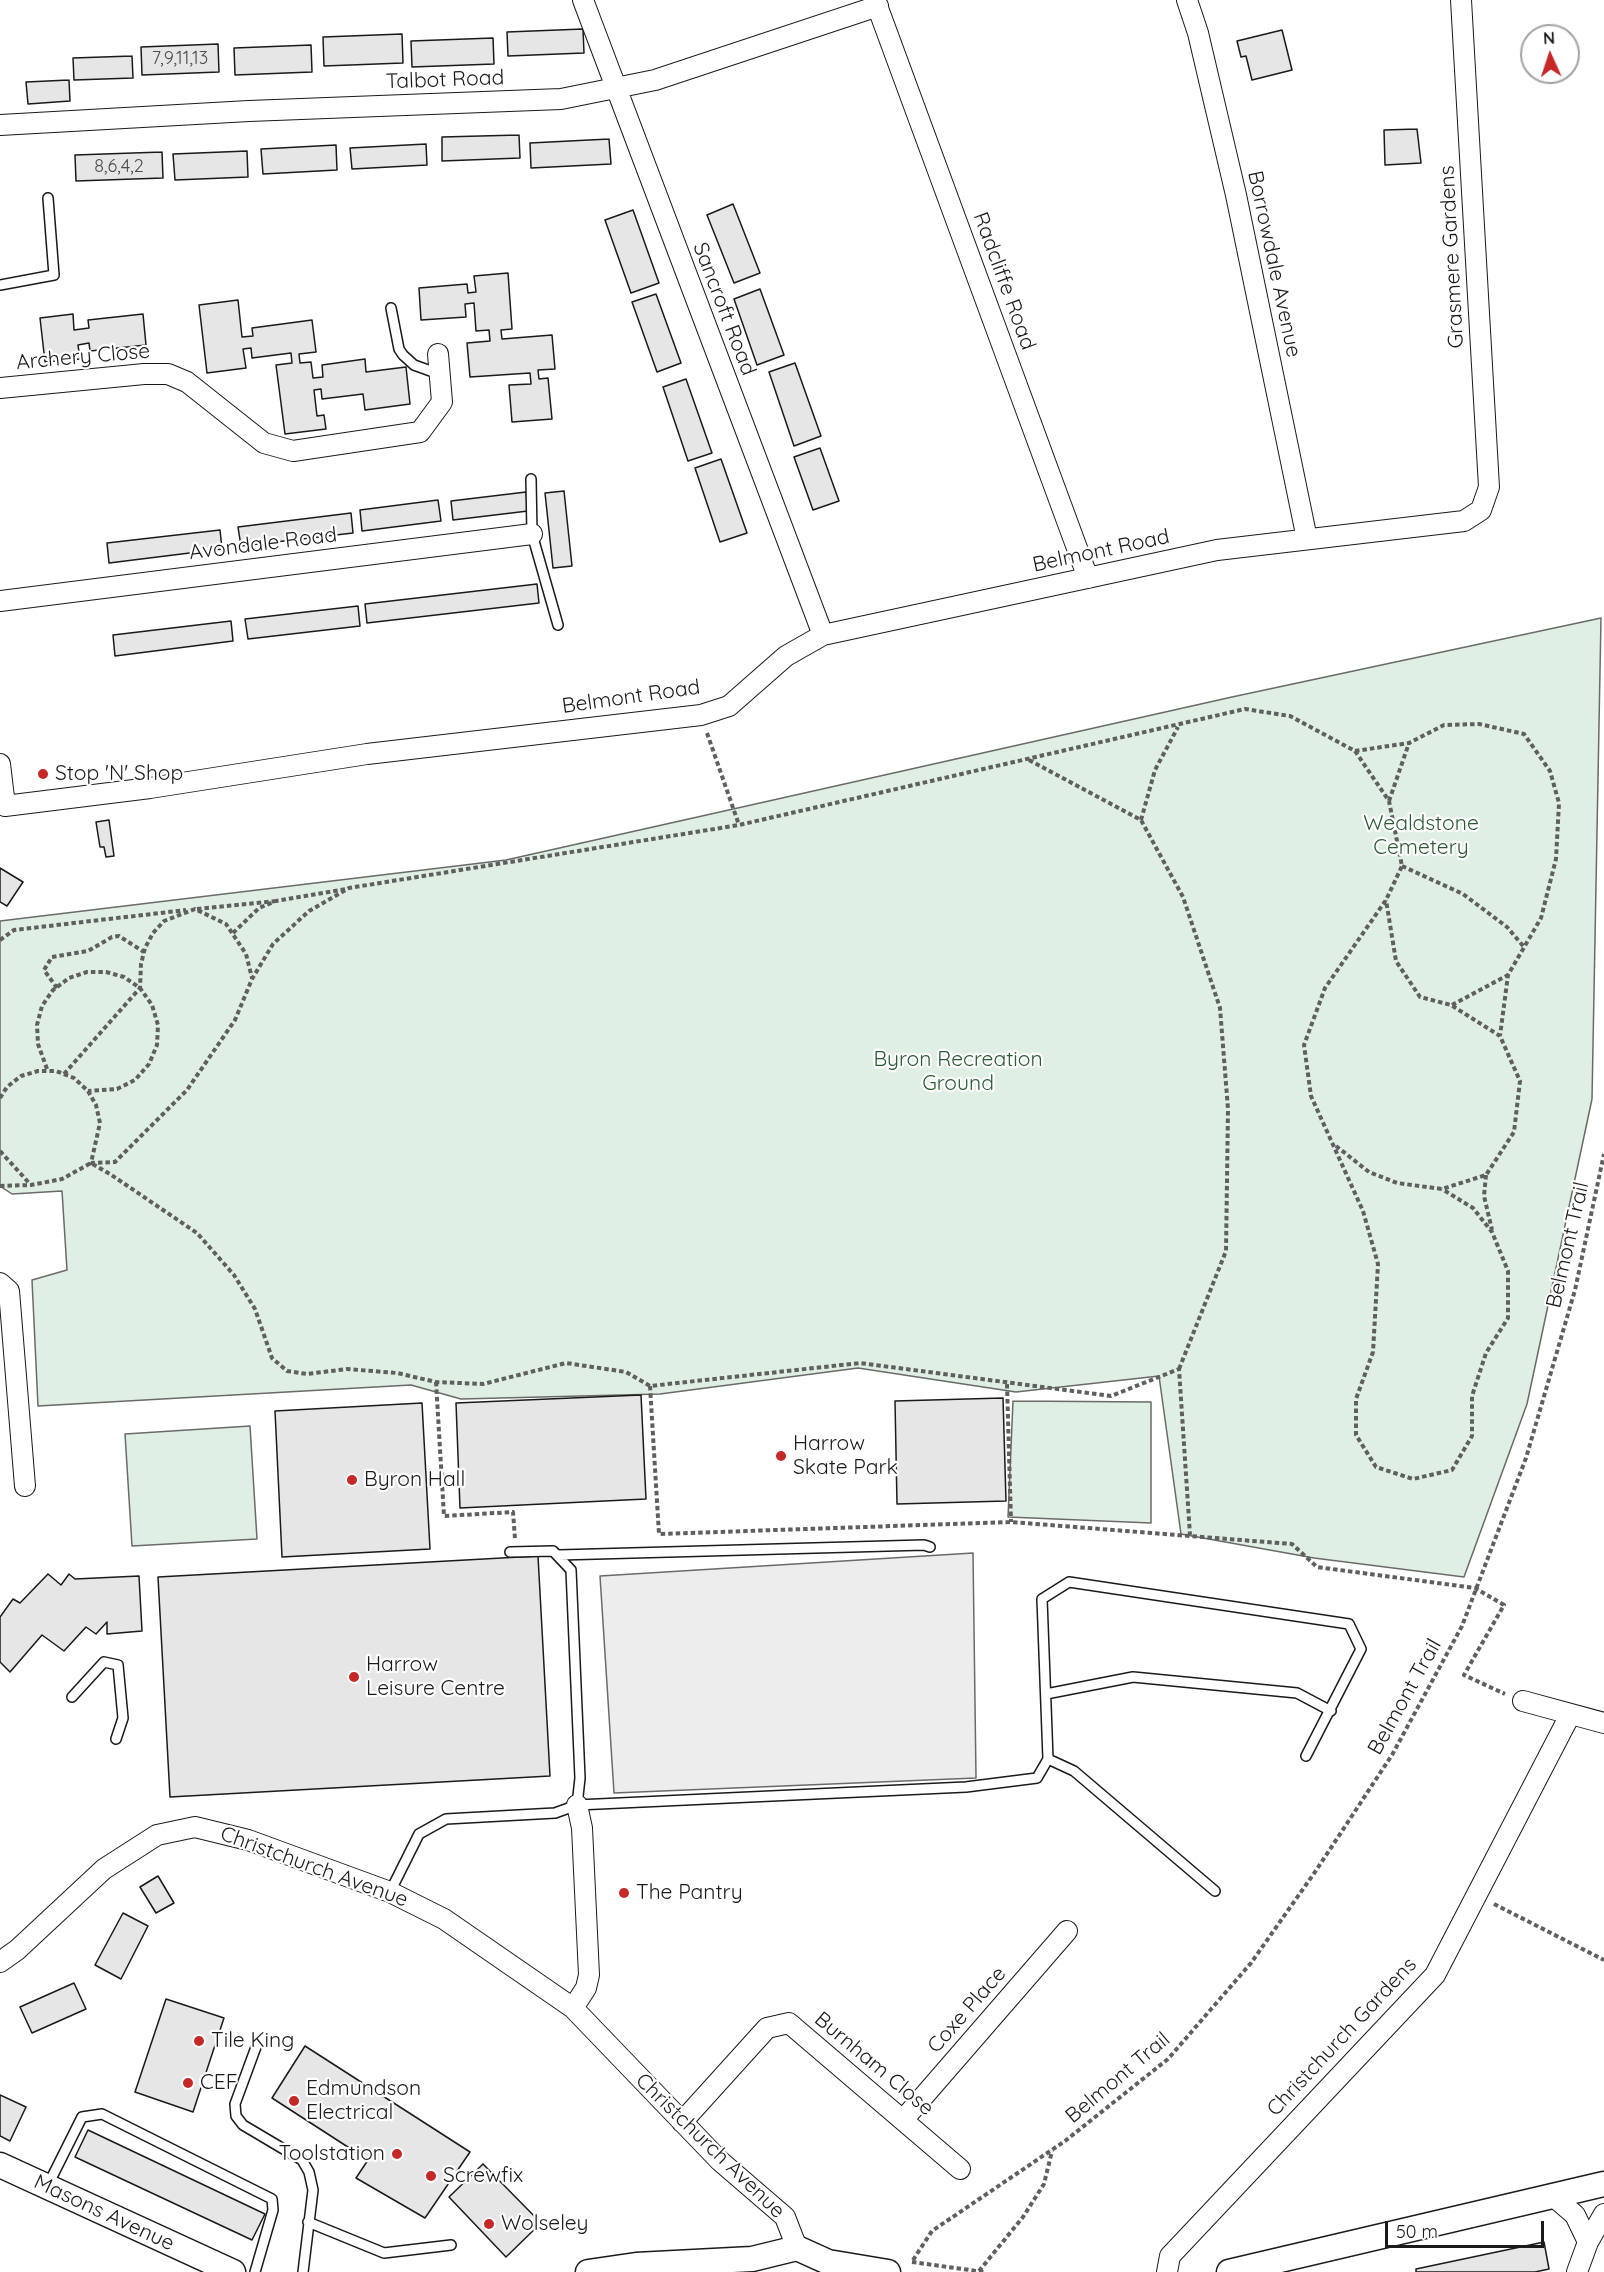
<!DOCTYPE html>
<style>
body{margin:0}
#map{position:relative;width:1604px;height:2272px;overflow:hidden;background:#fff;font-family:Quicksand,sans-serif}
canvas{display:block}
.north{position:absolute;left:1520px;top:24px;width:60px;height:60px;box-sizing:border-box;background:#fff;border:2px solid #a3a3a3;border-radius:50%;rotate:357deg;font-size:16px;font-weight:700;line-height:24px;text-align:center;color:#1a1a1a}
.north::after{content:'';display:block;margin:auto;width:21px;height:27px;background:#c62828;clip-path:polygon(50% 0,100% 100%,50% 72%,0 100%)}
.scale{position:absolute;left:1385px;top:2221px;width:159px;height:27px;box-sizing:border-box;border:3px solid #1a1a1a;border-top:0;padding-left:8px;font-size:18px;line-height:21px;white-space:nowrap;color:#1a1a1a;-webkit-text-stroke:4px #fff;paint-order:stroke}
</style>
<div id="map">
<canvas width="1604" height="2272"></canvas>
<div class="north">N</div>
<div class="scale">50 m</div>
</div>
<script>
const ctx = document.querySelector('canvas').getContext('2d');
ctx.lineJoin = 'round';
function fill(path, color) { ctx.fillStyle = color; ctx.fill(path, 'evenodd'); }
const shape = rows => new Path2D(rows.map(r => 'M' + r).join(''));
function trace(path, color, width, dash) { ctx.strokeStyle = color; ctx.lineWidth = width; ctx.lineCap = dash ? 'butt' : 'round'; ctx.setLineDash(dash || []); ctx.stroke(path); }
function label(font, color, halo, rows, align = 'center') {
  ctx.font = font + ' Quicksand,sans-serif'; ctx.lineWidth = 4.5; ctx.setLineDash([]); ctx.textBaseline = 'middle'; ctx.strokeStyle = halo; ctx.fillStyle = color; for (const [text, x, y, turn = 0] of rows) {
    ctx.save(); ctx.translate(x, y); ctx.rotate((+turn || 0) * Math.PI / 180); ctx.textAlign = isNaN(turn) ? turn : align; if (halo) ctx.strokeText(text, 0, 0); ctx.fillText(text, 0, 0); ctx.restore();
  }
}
const green = shape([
 [1601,618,1592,1099,1527,1404,1464,1577,1314,1558,1181,1534,1159,1376,1016,1392,858,1368,660,1394,461,1399,411,1385,38,1406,32,1280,67,1270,62,1191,12,1194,0,1186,0,921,506,860,1232,697,1601,618],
 [1013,1401,1151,1402,1151,1523,1008,1517,1013,1401],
 [250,1426,257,1539,132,1546,125,1434,250,1426]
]);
const parking = shape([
 [973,1553,976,1778,614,1793,600,1576,973,1553]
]);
const building = shape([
 [583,29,584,53,508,56,507,32,583,29],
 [1282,30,1292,70,1252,80,1246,56,1241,57,1237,41,1282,30],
 [402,34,403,63,324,66,323,37,402,34],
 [493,38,494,64,412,67,411,41,493,38],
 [218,44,219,72,142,75,141,47,218,44],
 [311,45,312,72,235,75,234,48,311,45],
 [132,56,133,78,74,80,73,58,132,56],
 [69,80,70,101,28,104,26,82,69,80],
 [1417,129,1421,163,1385,165,1384,130,1417,129],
 [519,135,520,158,442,161,442,137,519,135],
 [609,139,611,164,531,168,530,143,609,139],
 [426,144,427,165,352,169,350,148,426,144],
 [336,145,337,170,263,174,261,149,336,145],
 [247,151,248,177,175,180,173,154,247,151],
 [162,152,163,178,76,181,75,155,162,152],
 [733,204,760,273,734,283,707,215,733,204],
 [633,210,659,283,631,293,605,220,633,210],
 [508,273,512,329,501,330,502,339,552,335,555,369,538,370,539,379,548,378,552,419,512,422,509,385,531,384,530,373,470,377,467,343,490,341,489,330,476,331,474,303,465,304,466,317,421,320,419,288,467,284,468,293,476,292,474,276,508,273],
 [760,289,784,355,757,365,734,299,760,289],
 [656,294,681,363,657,372,632,302,656,294],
 [238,300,242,337,253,336,252,328,312,320,316,352,299,354,300,363,311,362,313,378,323,377,322,365,365,359,366,372,406,367,410,404,365,410,363,394,322,399,321,389,314,390,317,416,324,415,326,429,285,434,276,365,292,363,291,353,252,358,251,348,243,349,246,368,207,373,199,305,238,300],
 [73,314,74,330,89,328,88,320,143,314,146,345,90,351,89,343,78,345,80,359,45,362,40,318,73,314],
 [795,363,821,436,794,446,769,372,795,363],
 [686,379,712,453,688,461,663,387,686,379],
 [820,448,839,501,813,510,794,457,820,448],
 [721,459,747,533,720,542,695,468,721,459],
 [564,491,572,566,553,568,545,493,564,491],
 [526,492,528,511,453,520,451,501,526,492],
 [438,500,441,521,362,531,360,510,438,500],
 [351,513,353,533,241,546,238,527,351,513],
 [220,530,222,549,109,563,107,543,220,530],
 [537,584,539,603,367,623,365,604,537,584],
 [358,606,360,626,248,639,245,619,358,606],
 [231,621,233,641,115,656,113,635,231,621],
 [109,820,114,856,106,857,104,847,100,847,96,822,109,820],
 [0,868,23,882,7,906,0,902,0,868],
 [641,1395,646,1499,460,1508,456,1403,641,1395],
 [1003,1398,1006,1501,897,1504,895,1401,1003,1398],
 [422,1403,430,1549,282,1557,275,1411,422,1403],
 [538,1556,550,1776,170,1797,158,1577,538,1556],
 [48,1574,61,1585,69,1574,75,1579,139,1576,142,1631,107,1634,107,1622,96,1634,86,1627,64,1651,42,1635,10,1672,0,1662,0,1617,13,1599,20,1603,48,1574],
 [158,1876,174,1903,156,1913,140,1887,158,1876],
 [123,1913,148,1926,121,1979,95,1965,123,1913],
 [74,1983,86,2009,32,2033,20,2007,74,1983],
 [166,1999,224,2018,193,2112,135,2092,166,1999],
 [305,2046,470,2152,425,2218,356,2178,368,2160,272,2098,305,2046],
 [0,2095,26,2107,10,2141,0,2136,0,2095],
 [88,2130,265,2214,252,2240,75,2157,88,2130],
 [483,2164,541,2223,506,2257,449,2197,483,2164],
 [1544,2242,1549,2269,1535,2272,1416,2272,1416,2269,1544,2242]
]);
const path = shape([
 [707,733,739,825],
 [1355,751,1389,801,1402,866,1386,900,1325,988,1304,1045,1311,1096,1363,1211,1378,1264,1373,1352,1356,1399,1356,1435,1376,1467,1413,1479,1452,1470,1472,1436,1472,1396,1486,1353,1508,1318,1508,1271,1492,1232,1473,1208,1442,1189],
 [1029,760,1141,820,1183,897,1220,1008,1228,1109,1226,1251,1179,1369],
 [1389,801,1409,743],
 [1141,820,1155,770,1178,727],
 [1402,866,1463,894,1507,927,1524,947],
 [197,909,276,901],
 [233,933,259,908,276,901,346,889],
 [0,940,14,930,186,910],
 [57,988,44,970,52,957,88,951,112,937,119,936,144,952],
 [1452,1005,1508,975],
 [47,1069,38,1044,37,1025,42,1006,53,990,69,978,87,972,106,972,124,977,140,988,152,1005,158,1025,157,1045,149,1064,135,1080,117,1089,88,1091],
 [64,1074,140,988,141,964,145,948,153,933,164,921,195,909,226,924,246,954,252,978],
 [0,1098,7,1087,21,1076,38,1071,56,1071,74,1078,88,1091,96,1105,100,1123,91,1163,115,1162,187,1090,235,1020,252,979,273,944,309,911,349,888,739,825,1245,709,1290,716,1355,751,1409,743,1444,725,1479,724,1524,734,1550,771,1559,803,1556,859,1541,918,1508,975,1500,1036],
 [1336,1146,1369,1172,1397,1183,1442,1189,1486,1175,1514,1132,1520,1081,1500,1036,1451,1005,1420,997,1396,961,1386,900],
 [0,1151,30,1184],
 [1486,1175,1484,1196,1492,1230],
 [0,1186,31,1185,62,1179,91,1163,110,1174,197,1233,234,1275,255,1309,272,1358,287,1371,307,1374,347,1369,397,1373,436,1382,483,1384,566,1363,626,1372,650,1386,860,1363,1111,1396,1179,1369,1190,1535],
 [436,1382,444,1516,513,1512,515,1539],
 [1007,1384,1011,1522],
 [650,1386,659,1534,1011,1522,1292,1544,1317,1567,1475,1588,1504,1605,1464,1675,1505,1694],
 [1494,1904,1604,1960],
 [913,2260,932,2231,1065,2141,1168,2059,1251,1963,1315,1872,1392,1755,1462,1626,1526,1458,1575,1290,1604,1154],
 [912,2262,984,2272],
 [979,2271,1023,2217,1044,2184,1052,2151]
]);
const service = shape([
 [0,285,54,275,48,198],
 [391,308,399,349,403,355,414,365,439,374],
 [531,479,532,534,558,625],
 [510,1552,553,1551,571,1570,580,1778,577,1805],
 [559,1555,924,1545,930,1547],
 [1046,1694,1133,1677,1297,1693,1331,1711],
 [72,1697,104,1662,118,1665,123,1718,116,1739],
 [1048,1759,1074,1771,1215,1891],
 [390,1892,419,1834,446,1819,555,1813,577,1805,966,1787,1037,1778,1048,1759,1042,1599,1069,1582,1349,1624,1361,1649,1306,1756],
 [256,2047,235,2104,236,2116,243,2125,302,2160,309,2172,313,2190,303,2272],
 [47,2187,82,2117,102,2114,272,2199,273,2210,255,2272],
 [308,2222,384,2253,451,2245]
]);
const minor = shape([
 [583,0,823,635],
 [875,0,1088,578],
 [1187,0,1198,33,1236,195,1307,539],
 [0,125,249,111,561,99,655,80,878,6],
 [0,388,144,374,168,374,187,382,264,443,293,451,420,432,442,402,438,354],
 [0,601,532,534],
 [0,764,5,806],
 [5,806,150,788,367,754,701,715,729,706,786,656,823,635,1217,550,1464,521,1481,510,1489,487,1461,0],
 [0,1283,9,1291,25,1486],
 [1523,1701,1604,1723],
 [0,1962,17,1950,104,1869,157,1835,195,1827,248,1840,390,1892,444,1919,573,2008,720,2161,785,2217,797,2248],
 [573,2008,586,1988,589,1975,582,1828,577,1805],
 [903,2120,1067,1931],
 [682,2122,767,2028,789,2023,960,2169],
 [1553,2196,1575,2215,1588,2242],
 [1167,2272,1170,2256,1435,1975,1570,1715],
 [1577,2272,1588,2242,1604,2214]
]);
const tertiary = shape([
 [0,2165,233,2272],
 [588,2272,636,2265,752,2259,797,2248,828,2262,888,2272],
 [1229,2272,1604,2184]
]);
const markers = [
 [43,774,6,"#c62828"],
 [781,1456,6,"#c62828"],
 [352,1480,6,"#c62828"],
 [354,1677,6,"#c62828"],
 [624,1893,6,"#c62828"],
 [199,2041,6,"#c62828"],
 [188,2083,6,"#c62828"],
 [294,2101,6,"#c62828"],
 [397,2154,6,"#c62828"],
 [431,2176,6,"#c62828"],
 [489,2224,6,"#c62828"]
];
const numberNames = [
 ["7,9,11,13",180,59],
 ["8,6,4,2",119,167]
];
const streetNames = [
 ["Talbot Road",445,80,-2],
 ["Grasmere Gardens",1452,257,-93],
 ["Borrowdale Avenue",1274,264,78],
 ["Radcliffe Road",1004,281,70],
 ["Sancroft Road",724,309,69],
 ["Archery Close",83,357,-5],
 ["Avondale Road",263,544,-7],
 ["Belmont Road",1101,551,-12],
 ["Belmont Road",631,697,-8],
 ["Belmont Trail",1568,1245,-77],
 ["Belmont Trail",1405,1697,-61],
 ["Christchurch Avenue",314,1867,20],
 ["Coxe Place",967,2010,-49],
 ["Christchurch Gardens",1342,2037,-47],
 ["Burnham Close",874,2064,40],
 ["Belmont Trail",1118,2078,-40],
 ["Christchurch Avenue",710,2146,44],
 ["Masons Avenue",104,2213,25]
];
const poiNames = [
 ["Stop 'N' Shop",55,774],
 ["Harrow",793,1444],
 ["Skate Park",793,1468],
 ["Byron Hall",364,1480],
 ["Harrow",366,1665],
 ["Leisure Centre",366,1689],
 ["The Pantry",636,1893],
 ["Tile King",211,2041],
 ["CEF",200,2083],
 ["Edmundson",306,2089],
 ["Electrical",306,2113],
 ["Toolstation",385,2154,"right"],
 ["Screwfix",443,2176],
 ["Wolseley",501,2224]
];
const parkNames = [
 ["Wealdstone",1421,824],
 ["Cemetery",1421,848],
 ["Byron Recreation",958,1060],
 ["Ground",958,1084]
];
fill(green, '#e0efe3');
trace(green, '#6a6a6a', 1.5);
fill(parking, '#ededed');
trace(parking, '#6a6a6a', 1.5);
fill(building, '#e6e6e6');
trace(building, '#1a1a1a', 1.5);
trace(service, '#1a1a1a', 12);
trace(minor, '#1a1a1a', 22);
trace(tertiary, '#1a1a1a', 27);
trace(path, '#5f5f5f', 4, [4.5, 3]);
trace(service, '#fff', 9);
trace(minor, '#fff', 20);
trace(tertiary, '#fff', 24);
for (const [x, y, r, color] of markers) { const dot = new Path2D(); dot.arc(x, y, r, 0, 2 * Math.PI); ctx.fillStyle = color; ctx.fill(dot); trace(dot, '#fff', 2); }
label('18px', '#4d4d4d', null, numberNames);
label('21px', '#1a1a1a', '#fff', streetNames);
label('21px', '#1a1a1a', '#fff', poiNames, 'left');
label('21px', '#2b5a34', '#fff', parkNames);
</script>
